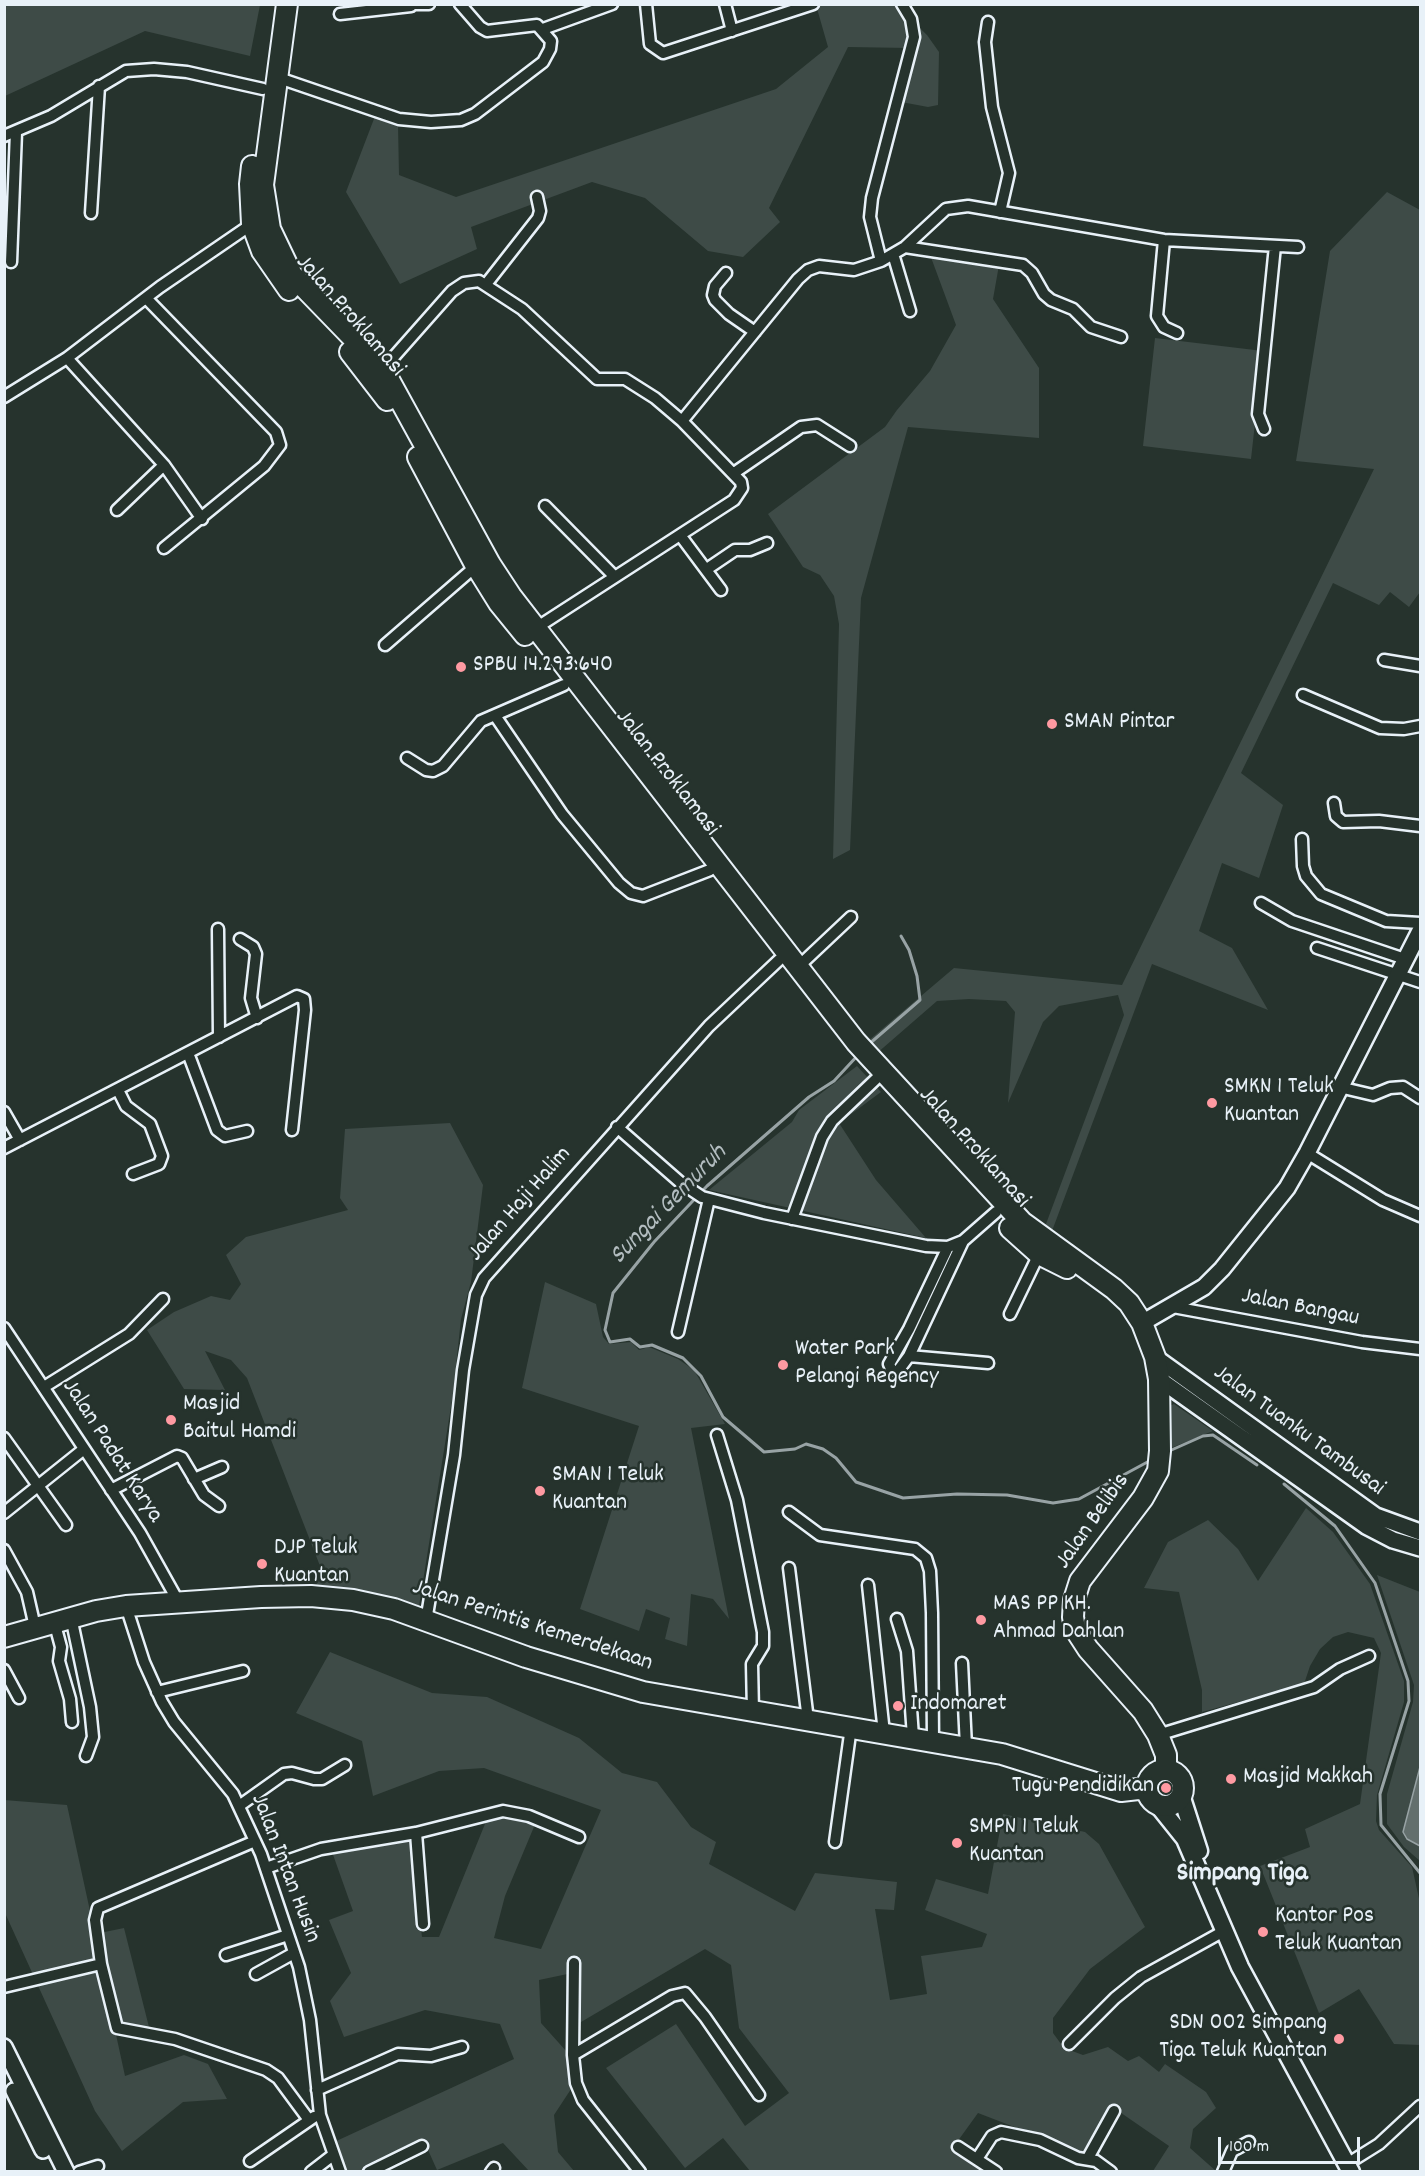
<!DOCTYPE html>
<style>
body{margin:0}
#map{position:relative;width:1425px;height:2176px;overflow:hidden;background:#26332d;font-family:Dekko,sans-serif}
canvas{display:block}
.frame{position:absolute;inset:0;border:6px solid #e8f1f8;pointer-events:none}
.scale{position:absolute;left:1218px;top:2137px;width:142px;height:27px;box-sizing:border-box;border:3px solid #e8f1f8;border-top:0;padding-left:8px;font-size:18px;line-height:21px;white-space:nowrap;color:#e8f1f8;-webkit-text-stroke:4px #26332d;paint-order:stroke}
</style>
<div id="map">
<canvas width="1425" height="2176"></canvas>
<div class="frame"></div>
<div class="scale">100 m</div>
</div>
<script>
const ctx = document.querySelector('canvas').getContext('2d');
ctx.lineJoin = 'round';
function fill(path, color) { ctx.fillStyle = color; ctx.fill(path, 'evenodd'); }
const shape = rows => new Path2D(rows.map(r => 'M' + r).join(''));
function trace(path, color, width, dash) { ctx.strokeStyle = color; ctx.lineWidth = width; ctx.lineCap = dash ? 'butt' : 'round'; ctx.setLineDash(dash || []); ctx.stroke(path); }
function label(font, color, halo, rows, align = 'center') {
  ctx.font = font + ' Dekko,sans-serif'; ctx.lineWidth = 5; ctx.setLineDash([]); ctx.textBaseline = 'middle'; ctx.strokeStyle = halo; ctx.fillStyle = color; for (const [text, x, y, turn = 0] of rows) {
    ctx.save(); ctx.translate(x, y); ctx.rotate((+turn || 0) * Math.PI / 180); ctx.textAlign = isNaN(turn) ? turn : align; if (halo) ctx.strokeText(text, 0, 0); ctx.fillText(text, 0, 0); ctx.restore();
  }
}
const green = shape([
 [4,5,5,4,260,5,250,56,145,31,5,96],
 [816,5,896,5,927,35,939,52,938,105,928,107,896,101,909,48,848,47,769,208,780,222,743,257,708,251,645,198,592,182,471,227,477,249,400,284,346,192,377,111,398,125,399,175,456,197,776,89,828,47],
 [1387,192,1420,210,1420,592,1409,607,1390,592,1379,605,1333,583,1241,773,1283,805,1259,878,1222,863,1199,931,1232,948,1268,1010,1152,964,1052,1231,1043,1232,1124,1015,1118,995,1059,1006,1043,1022,1008,1103,1015,1012,1006,1001,969,999,937,1001,876,1054,868,1041,954,968,1122,985,1374,469,1296,461,1330,251],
 [929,252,999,265,993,299,1039,368,1039,438,908,427,861,598,850,850,833,859,839,624,834,596,820,575,803,567,768,514,885,427,897,410,930,371,956,325],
 [1155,338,1263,351,1251,459,1143,446],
 [857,1066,881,1092,839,1123,876,1180,926,1238,709,1190,792,1122,799,1110],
 [450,1123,483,1185,471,1282,461,1319,453,1394,419,1606,316,1587,320,1566,247,1378,231,1360,205,1351,225,1390,184,1389,147,1330,174,1312,211,1296,230,1300,241,1284,226,1255,246,1237,348,1210,340,1198,345,1129],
 [545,1282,596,1304,603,1337,609,1344,631,1342,639,1350,649,1347,678,1359,694,1370,725,1424,691,1428,729,1619,713,1599,691,1594,687,1646,665,1639,670,1618,646,1609,639,1631,580,1609,639,1426,522,1388],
 [1174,1404,1213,1431,1166,1450,1165,1408],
 [1306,1508,1333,1532,1370,1584,1404,1681,1404,1702,1377,1795,1376,1821,1379,1830,1412,1867,1420,1903,1420,2045,1394,2044,1359,1989,1319,2013,1260,1866,1310,1847,1305,1829,1360,1804,1381,1653,1374,1638,1348,1632,1333,1637,1320,1649,1310,1666,1304,1684,1202,1712,1202,1690,1179,1592,1144,1588,1168,1542,1208,1520,1238,1549,1258,1581],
 [1377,1575,1420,1592,1420,1767,1403,1832,1420,1846,1420,1861,1404,1847,1387,1824,1387,1794,1413,1702,1414,1685],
 [330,1652,432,1693,487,1697,579,1738,622,1773,657,1782,691,1827,716,1842,709,1864,795,1911,815,1873,897,1882,894,1910,875,1909,890,2000,927,1994,921,1956,982,1947,987,1934,925,1910,936,1879,988,1894,1003,1814,1085,1832,1099,1844,1145,1927,1090,1969,1053,2018,1053,2033,1064,2048,1083,2055,1108,2047,1128,2061,1139,2056,1159,2072,1165,2064,1206,2092,1216,2108,1193,2129,1190,2148,1216,2171,1153,2171,1169,2146,1111,2106,1082,2153,978,2113,952,2149,986,2171,750,2171,723,2138,685,2168,606,2068,676,2024,745,2126,789,2093,739,2028,731,1965,705,1949,576,2025,577,1972,539,1980,541,2023,567,2052,573,2086,554,2115,558,2152,574,2171,529,2171,503,2143,437,2170,424,2141,360,2171,344,2171,332,2143,514,2059,500,2024,425,2010,344,2037,330,2001,351,1973,329,1920,353,1911,331,1849,410,1840,422,1937,439,1937,487,1819,505,1814,536,1822,505,1896,494,1938,541,1949,601,1810,484,1768,439,1771,373,1796,362,1741,296,1713],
 [4,1800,67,1805,95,1934,124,1928,151,2035,115,2030,125,2076,184,2055,208,2064,227,2099,183,2102,122,2151,95,2111,5,1913]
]);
const water = shape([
 [1420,1767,1420,1846,1407,1839,1403,1832,1420,1767]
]);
const stream = shape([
 [868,1045,920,1000,917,976,909,950,901,936],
 [859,1054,834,1081,809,1097,707,1186,654,1242,613,1293,605,1330,610,1342,630,1339,640,1347,652,1345,683,1358,701,1376,723,1417,764,1452,795,1449,806,1444,823,1449,836,1458,856,1482,903,1498,957,1494,1007,1495,1053,1503,1079,1499,1153,1459],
 [1167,1452,1203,1436,1213,1435,1257,1465],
 [1284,1484,1335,1526,1375,1583,1408,1681,1409,1701,1380,1794,1381,1825,1420,1873]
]);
const street = shape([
 [410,4,429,4],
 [646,4,650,44,663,53,813,4],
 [725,4,732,31],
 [340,14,411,6],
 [988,22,985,42,992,107,1009,173,1000,212],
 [543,29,612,4],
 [276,77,399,119,431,122,461,120,475,114,543,62,550,49,551,41,537,25,487,31,480,27,460,4],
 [4,136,51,116,126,71,154,69,187,72,263,89],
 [91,213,99,86],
 [1164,240,1157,316,1164,327,1177,333],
 [905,247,1023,265,1032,273,1044,294,1051,300,1073,309,1091,327,1121,337],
 [893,254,910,311],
 [881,261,870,217,872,198,914,37,911,19,902,4],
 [11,262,16,132],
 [726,273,715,286,713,295,715,300,729,314,755,332],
 [487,283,538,218,540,211,537,197],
 [146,298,276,432,280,445,264,466,164,548],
 [67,358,164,465,202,519],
 [383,369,452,291,464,283,479,281,522,309,597,379,625,379,655,398,682,421,741,482,742,488,734,500,536,628],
 [4,397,67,358,160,287,252,224],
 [682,421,798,279,808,270,819,266,854,270,881,261,905,247,946,209,968,206,1164,240,1298,247],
 [1264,429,1258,414,1275,246],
 [734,473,801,427,817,425,850,446],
 [545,506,615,577],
 [117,510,164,465],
 [680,535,721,590],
 [707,569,735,550,750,550,767,543],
 [385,645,476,566],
 [1384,660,1420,666],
 [1303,695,1380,728,1404,729,1420,726],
 [496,717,562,814,619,883,631,893,643,896,710,870],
 [407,758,426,770,433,771,443,766,481,721,564,685],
 [1334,803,1336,816,1343,822,1379,821,1420,826],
 [1302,839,1303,866,1306,876,1321,894,1386,921,1420,923],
 [1261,903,1292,921,1405,959],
 [218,929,219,1037],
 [240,939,253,947,256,954,251,998,257,1018],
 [1317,948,1420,982],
 [799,966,851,917],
 [188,1053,217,1130,225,1136,247,1131],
 [1339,1087,1373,1095,1390,1088,1403,1087,1420,1098],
 [118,1090,126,1106,150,1124,162,1156,159,1164,133,1174],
 [4,1112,20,1140],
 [617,1127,681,1183,702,1197,764,1213,926,1246,948,1247,963,1241,996,1212],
 [4,1148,297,996,304,999,305,1010,292,1130],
 [1307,1153,1383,1200,1420,1216],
 [792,1219,822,1137,832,1121,876,1079],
 [948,1247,909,1329,889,1364,892,1371,898,1371,909,1356,963,1241],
 [1173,1307,1362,1342,1420,1349],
 [1010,1314,1039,1254],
 [4,1328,140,1533,178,1601],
 [678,1332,709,1199],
 [909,1356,988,1363],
 [44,1387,129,1334,163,1299],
 [717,1435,737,1500,763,1632,763,1646,752,1664,753,1712],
 [4,1438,66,1525],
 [194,1479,222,1467],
 [111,1490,177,1456,182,1458,204,1495,219,1506],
 [789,1512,820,1535,915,1549,926,1558,930,1571,932,1613,933,1741],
 [4,1513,84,1449],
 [4,1550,27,1592,35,1627],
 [789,1568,808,1720],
 [868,1585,884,1733],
 [126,1606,144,1662,162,1702,174,1722,233,1794,261,1854,299,1967,310,2020,320,2115,340,2172],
 [71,1617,90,1707,93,1737,86,1756],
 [897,1619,907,1651,913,1737],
 [54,1621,61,1647,59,1661,70,1699,72,1722],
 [426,1621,454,1455,463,1370,476,1295,484,1278,709,1026,779,960],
 [962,1663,966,1747],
 [4,1670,19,1698],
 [157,1692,243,1671],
 [1158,1735,1314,1687,1340,1669,1369,1656],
 [239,1806,284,1774,292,1773,314,1779,322,1779,345,1765],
 [416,1833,423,1924],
 [255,1841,98,1908,95,1920,101,1964,117,2028,175,2039,266,2070,278,2078,309,2120],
 [835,1842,851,1727],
 [266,1868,321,1849,416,1833,503,1811,529,1816,579,1837],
 [226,1955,288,1935],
 [574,1963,573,2055,576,2083,583,2100,640,2172],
 [256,1974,294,1953],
 [4,1987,101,1964],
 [1069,2044,1115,1998,1141,1977,1224,1931],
 [573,2055,672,1996,685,1993,705,2017,759,2095],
 [317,2090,398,2054,431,2056,462,2047],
 [958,2147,996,2172],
 [1088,2158,1114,2111],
 [977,2159,992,2136,1001,2132,1040,2140,1078,2158,1096,2161,1111,2172],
 [250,2161,314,2117],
 [1347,2164,1379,2144,1420,2106],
 [79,2172,98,2166],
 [311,2172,333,2155],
 [369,2172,422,2146],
 [491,2172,494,2168],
 [1223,2172,1232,2151,1249,2142]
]);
const secondary = shape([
 [1142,1323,1204,1287,1222,1269,1287,1188,1307,1153,1420,931],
 [1155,1357,1376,1516,1420,1532],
 [1159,1379,1366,1526,1393,1540,1420,1548],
 [4,2047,66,2172],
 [14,2091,43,2150]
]);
const primary = shape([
 [1181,1795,1199,1851],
 [1157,1804,1185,1839,1240,1967,1351,2172]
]);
const highway = shape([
 [287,4,263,185,270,229,292,275,383,369,490,564,511,596,856,1042,1022,1222,1114,1289,1129,1303,1142,1323,1155,1357,1159,1379,1160,1451,1158,1471,1143,1498,1080,1581,1074,1600,1073,1617,1075,1629,1088,1649,1143,1711,1158,1735,1166,1755,1166,1770],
 [252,166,250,184,252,224,262,251,289,290],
 [350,352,387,400],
 [418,457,476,566,499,603,525,635],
 [1010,1228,1039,1254,1067,1268],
 [4,1637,96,1611,126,1606,261,1597,311,1596,353,1600,394,1609,526,1657,643,1692,1002,1754,1121,1791,1147,1788],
 '1147 1788a18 18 0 1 1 36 0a18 18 0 1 1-36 0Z'
]);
const markers = [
 [461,667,6,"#ff9aa2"],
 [1052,724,6,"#ff9aa2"],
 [1212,1103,6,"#ff9aa2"],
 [783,1365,6,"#ff9aa2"],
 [171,1420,6,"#ff9aa2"],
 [540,1491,6,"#ff9aa2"],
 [262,1564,6,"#ff9aa2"],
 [981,1620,6,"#ff9aa2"],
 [898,1706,6,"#ff9aa2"],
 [1231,1779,6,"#ff9aa2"],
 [1166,1788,6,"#ff9aa2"],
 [957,1843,6,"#ff9aa2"],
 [1263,1932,6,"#ff9aa2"],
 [1339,2039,6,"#ff9aa2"]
];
const streetNames = [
 ["Jalan Proklamasi",349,317,49],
 ["Jalan Proklamasi",666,774,52],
 ["Jalan Proklamasi",973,1149,48],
 ["Jalan Haji Halim",521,1205,-49],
 ["Jalan Bangau",1300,1309,11],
 ["Jalan Tuanku Tambusai",1298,1432,36],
 ["Jalan Padat Karya",111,1452,57],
 ["Jalan Belibis",1094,1522,-55],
 ["Jalan Perintis Kemerdekaan",532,1627,18],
 ["Jalan Intan Husin",284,1869,69]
];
const poiNames = [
 ["SPBU 14.293.640",473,667],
 ["SMAN Pintar",1064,724],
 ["SMKN 1 Teluk",1224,1089],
 ["Kuantan",1224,1117],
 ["Water Park",795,1351],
 ["Pelangi Regency",795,1379],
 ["Masjid",183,1406],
 ["Baitul Hamdi",183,1434],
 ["SMAN 1 Teluk",552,1477],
 ["Kuantan",552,1505],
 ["DJP Teluk",274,1550],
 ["Kuantan",274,1578],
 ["MAS PP KH.",993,1606],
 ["Ahmad Dahlan",993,1634],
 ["Indomaret",910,1706],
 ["Masjid Makkah",1243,1779],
 ["Tugu Pendidikan",1154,1788,"right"],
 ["SMPN 1 Teluk",969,1829],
 ["Kuantan",969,1857],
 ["Kantor Pos",1275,1918],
 ["Teluk Kuantan",1275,1946],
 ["SDN 002 Simpang",1327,2025,"right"],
 ["Tiga Teluk Kuantan",1327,2053,"right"]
];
const waterNames = [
 ["Sungai Gemuruh",670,1206,-46]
];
const quarterNames = [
 ["Simpang Tiga",1242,1875]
];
fill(green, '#3e4b47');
fill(water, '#636f6d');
trace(water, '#98a3a5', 1.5);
trace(stream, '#98a3a5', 3);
trace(street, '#e8f1f8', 15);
trace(secondary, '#e8f1f8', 20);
trace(primary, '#e8f1f8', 21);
trace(highway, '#e8f1f8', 24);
trace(street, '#26332d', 10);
trace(secondary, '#26332d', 15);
trace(primary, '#26332d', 16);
trace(highway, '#26332d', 20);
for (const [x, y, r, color] of markers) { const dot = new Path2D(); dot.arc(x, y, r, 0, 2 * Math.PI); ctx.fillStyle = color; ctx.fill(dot); trace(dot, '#26332d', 2); }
label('24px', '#e8f1f8', '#26332d', streetNames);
label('24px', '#e8f1f8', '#26332d', poiNames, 'left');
label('italic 26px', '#b3bdc0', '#26332d', waterNames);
label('bold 27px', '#e8f1f8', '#26332d', quarterNames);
</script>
